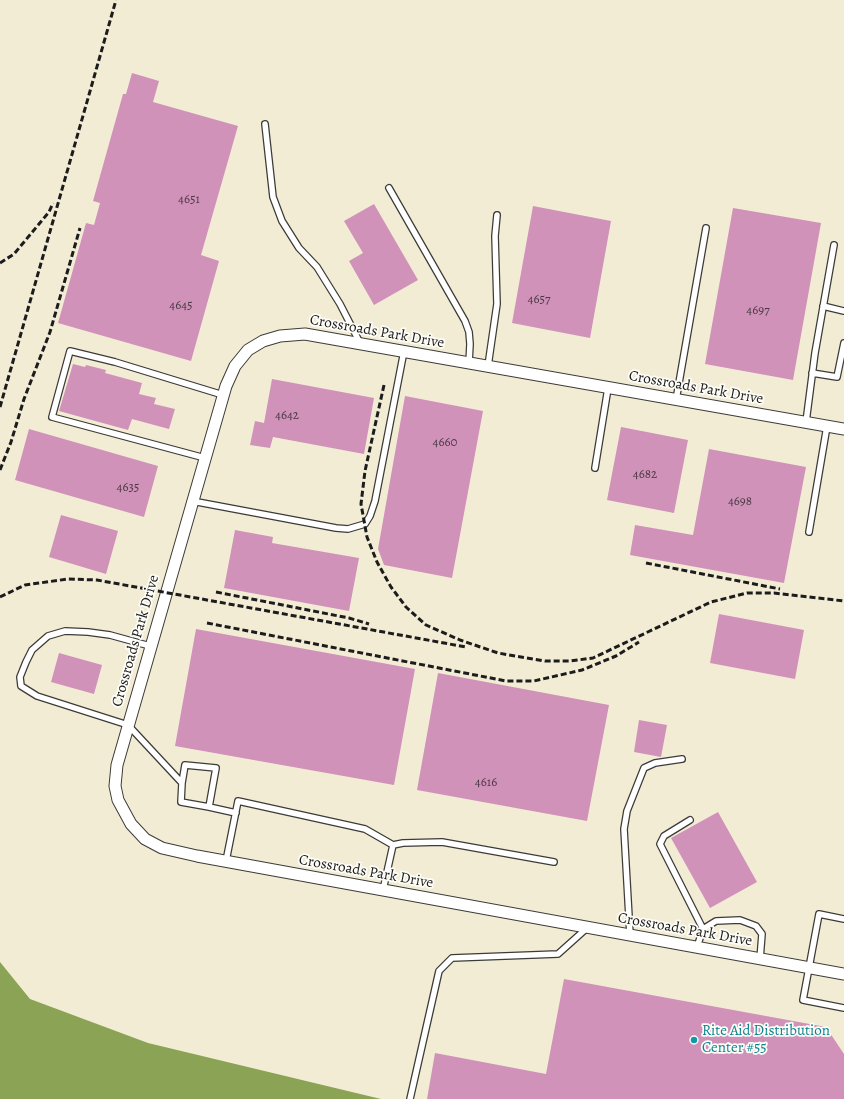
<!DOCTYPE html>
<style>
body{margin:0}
canvas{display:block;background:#f2ecd5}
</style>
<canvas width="844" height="1099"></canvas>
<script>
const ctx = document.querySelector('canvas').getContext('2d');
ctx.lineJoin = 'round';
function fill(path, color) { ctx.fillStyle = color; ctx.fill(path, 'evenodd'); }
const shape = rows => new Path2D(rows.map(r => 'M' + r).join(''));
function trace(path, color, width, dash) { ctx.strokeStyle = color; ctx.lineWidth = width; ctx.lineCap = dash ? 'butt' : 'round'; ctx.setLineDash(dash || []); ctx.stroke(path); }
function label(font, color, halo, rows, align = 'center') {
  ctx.font = font + ' Alegreya,serif'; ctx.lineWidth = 3.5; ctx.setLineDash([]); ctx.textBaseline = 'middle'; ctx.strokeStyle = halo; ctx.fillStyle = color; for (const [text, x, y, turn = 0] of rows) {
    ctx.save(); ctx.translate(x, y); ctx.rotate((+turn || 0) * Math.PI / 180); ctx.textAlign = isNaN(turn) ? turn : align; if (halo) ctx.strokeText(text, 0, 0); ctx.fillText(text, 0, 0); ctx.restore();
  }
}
const forest = shape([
 [0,962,30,999,148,1043,381,1099,0,1099]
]);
const building = shape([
 [132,73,159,81,153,102,238,126,201,255,219,261,191,361,58,323,86,223,94,225,100,203,93,201,123,94,126,94],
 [374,204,418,280,374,305,349,261,363,253,344,221],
 [533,206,611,221,590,338,512,323],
 [733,208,821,223,793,380,705,364],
 [73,364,85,367,86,365,106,370,105,373,142,383,139,394,156,398,154,404,175,409,169,429,132,419,128,430,59,411],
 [272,379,374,398,364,454,273,437,270,448,250,445,255,421,264,423],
 [405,396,483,411,452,578,384,565,378,549],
 [621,427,688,440,674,513,607,500],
 [29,429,158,466,144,517,15,480],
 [709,449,806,467,784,583,630,555,635,525,693,535],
 [61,515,118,531,106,574,49,557],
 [235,530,273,537,272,543,359,558,349,611,224,588],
 [719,614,804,630,795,679,710,663],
 [196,629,415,669,394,785,175,746],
 [59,653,102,665,94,694,51,682],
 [438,673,609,705,587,821,417,790],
 [639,720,667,725,661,757,634,752],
 [718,812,757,882,710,908,671,838],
 [564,979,826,1027,844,1054,844,1099,427,1099,435,1053,546,1074]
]);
const service = shape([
 [265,124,273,197,282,221,299,248,317,267,340,304,360,343],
 [389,188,465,321,469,332,470,344,469,363],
 [823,306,844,311],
 [488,366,497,304,495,236,497,215],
 [812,373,837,377,844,343],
 [676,400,706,228],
 [806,422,815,353,834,245],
 [205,458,52,417,70,351,115,362,223,395],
 [595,468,608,388],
 [192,501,336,528,348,529,365,524,370,516,375,501,404,351],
 [809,532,827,426],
 [150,646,110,635,88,632,65,631,48,636,32,650,26,662,20,677,21,686,37,696,128,725,182,783,181,802,209,807,216,768,185,765,182,783],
 [209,807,236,813],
 [690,820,664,836,660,844,703,929,697,947],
 [226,861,238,801,365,829,393,845],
 [383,890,393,845,403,843,442,842,554,862],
 [844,919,819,914,803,1000,844,1008],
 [703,929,716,921,740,920,756,926,762,934,760,959],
 [630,935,624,829,627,811,644,768,655,763,682,759],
 [410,1099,439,971,452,958,558,954,587,928]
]);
const minor = shape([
 [844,429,305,334,280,336,263,341,248,350,235,366,226,386,117,765,115,786,118,800,131,824,145,839,162,848,197,856,844,974]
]);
const rail = shape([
 [0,263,14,254,49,212,53,203],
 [384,385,365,471,361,504,367,537,377,562,391,587,406,607,426,625,460,640,498,653,545,661,570,661,593,658,711,602,747,593,774,593,844,601],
 [0,407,116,0],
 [0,470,11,442,24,399,50,332,80,228],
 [646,563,780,589],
 [216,592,349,618,369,624],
 [0,597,25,585,68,579,97,580,466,647],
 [207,623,506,681,534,681,582,670,616,656,639,642]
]);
const markers = [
 [694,1040,4,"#0f9aa8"]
];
const numberNames = [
 ["4651",189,200],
 ["4657",539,300],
 ["4645",181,306],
 ["4697",758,311],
 ["4642",287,416],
 ["4660",445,443],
 ["4682",645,475],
 ["4635",128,488],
 ["4698",740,502],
 ["4616",486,783]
];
const streetNames = [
 ["Crossroads Park Drive",377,332,10],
 ["Crossroads Park Drive",696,388,10],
 ["Crossroads Park Drive",136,641,-74],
 ["Crossroads Park Drive",366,872,10],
 ["Crossroads Park Drive",685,930,10]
];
const cultureNames = [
 ["Rite Aid Distribution",702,1031],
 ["Center #55",702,1048]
];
fill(forest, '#8aa354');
fill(building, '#d192ba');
trace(service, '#3c3b38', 8);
trace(minor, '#3c3b38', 13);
trace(service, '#fff', 5.5);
trace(minor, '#fff', 11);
trace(rail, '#1c1c1c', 3, [6, 3]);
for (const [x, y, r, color] of markers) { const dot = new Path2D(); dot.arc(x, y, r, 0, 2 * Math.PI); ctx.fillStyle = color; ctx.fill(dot); trace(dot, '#fdfcf7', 1.5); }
label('13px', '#493a44', null, numberNames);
label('15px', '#1c1c1c', '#fdfcf7', streetNames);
label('15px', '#0d838f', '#fdfcf7', cultureNames, 'left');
</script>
